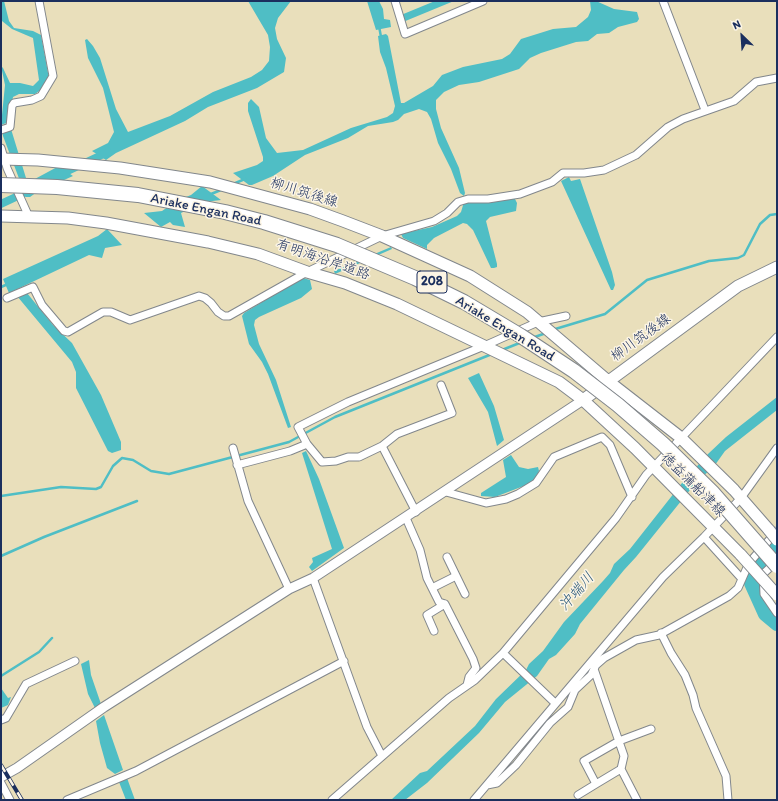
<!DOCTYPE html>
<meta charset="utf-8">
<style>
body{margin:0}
#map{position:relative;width:778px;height:801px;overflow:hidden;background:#e9dfbb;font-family:Itim,sans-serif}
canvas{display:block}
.frame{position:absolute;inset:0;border:2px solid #1b2f5e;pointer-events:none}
.north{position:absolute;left:722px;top:16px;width:40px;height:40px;-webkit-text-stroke:3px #fcf5e5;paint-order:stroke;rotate:335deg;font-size:11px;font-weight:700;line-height:16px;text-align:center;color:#1b2f5e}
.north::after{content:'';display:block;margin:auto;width:14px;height:18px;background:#1b2f5e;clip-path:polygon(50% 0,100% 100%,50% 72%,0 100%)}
</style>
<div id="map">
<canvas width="778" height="801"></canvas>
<div class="frame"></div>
<div class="north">N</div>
</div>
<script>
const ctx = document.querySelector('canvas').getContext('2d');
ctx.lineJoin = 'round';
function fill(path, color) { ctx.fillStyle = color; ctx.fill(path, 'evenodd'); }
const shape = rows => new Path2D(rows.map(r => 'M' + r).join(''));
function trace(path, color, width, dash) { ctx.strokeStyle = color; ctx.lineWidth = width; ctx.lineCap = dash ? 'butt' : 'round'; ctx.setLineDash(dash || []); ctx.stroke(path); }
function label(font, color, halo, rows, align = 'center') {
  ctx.font = font + ' Itim,"Klee One",sans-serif'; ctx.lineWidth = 3; ctx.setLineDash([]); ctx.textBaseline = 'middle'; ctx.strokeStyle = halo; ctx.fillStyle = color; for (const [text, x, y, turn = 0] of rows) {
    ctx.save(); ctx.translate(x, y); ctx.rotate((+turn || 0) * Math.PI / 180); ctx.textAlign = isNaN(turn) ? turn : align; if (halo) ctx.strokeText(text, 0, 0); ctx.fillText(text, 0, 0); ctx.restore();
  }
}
const water = shape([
 [1,1,4,1,9,21,14,28,33,31,41,35,49,78,42,89,35,94,19,94,13,97,9,122,1,125,5,85,1,66,3,68,10,83,20,83,33,86,39,80,33,38,12,29,2,21],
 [248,1,291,1,278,18,275,28,277,39,286,58,284,72,257,88,208,107,185,121,116,153,106,160,92,151,108,143,114,132,103,88,88,58,85,40,87,39,93,46,100,58,116,109,128,132,170,116,213,92,251,77,262,70,269,61,270,47,268,35],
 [367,1,379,1,383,9,384,19,390,20,391,27,376,30],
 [435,1,454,1,403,22,401,15],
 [590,1,596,1,614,9,637,12,639,19,637,22,618,27,609,33,597,34,588,41,576,42,541,53,530,58,519,69,479,82,459,85,444,92,436,100,436,109,441,128,459,168,465,193,464,196,460,193,451,169,438,143,431,119,427,112,419,109,404,114,398,120,393,122,368,126,348,138,305,155,273,176,252,185,249,185,233,173,257,165,263,161,263,157,248,111,248,103,251,99,259,107,266,138,277,153,303,150,351,128,387,117,393,113,395,106,386,68,380,52,378,36,386,34,388,36,401,103,404,103,433,86,442,75,463,67,502,59,510,54,521,39,553,29,576,27,588,17,591,10],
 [11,129,26,178,33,180,59,166,73,176,37,192,30,197,26,197,3,136,2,131],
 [569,177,571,181,580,179,612,272,615,285,613,290,611,290,561,181],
 [202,186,221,200,204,202,181,213,185,227,173,225,170,222,161,227,144,213,162,211,178,200,191,195],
 [514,197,517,203,516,211,490,217,486,221,497,264,497,267,494,268,491,268,473,230,467,224,463,223,434,238,427,245,427,249,403,238,400,232,409,232,432,227,457,216,461,212,464,202],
 [107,229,122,245,105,248,102,258,89,255,9,293,3,279,98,236],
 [391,247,392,249,335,274,334,271],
 [300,277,310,280,312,289,301,298,259,317,255,320,254,325,259,344,276,380,291,427,288,428,268,374,262,362,249,344,242,316,244,313,287,287],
 [27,293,53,325,72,343,101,395,121,442,121,450,112,453,108,451,76,388,76,372,72,362,17,296],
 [479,373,494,406,504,440,497,446,488,412,468,378],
 [777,397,777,410,725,451,715,465,694,485,636,557,624,570,580,624,575,634,556,655,549,659,537,676,505,702,479,733,427,783,405,800,391,800,420,773,427,771,475,726,496,699,526,670,529,664,543,651,564,622,603,581,610,573,614,564,630,549,682,483,708,454,726,437],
 [306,451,319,479,344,548,312,571,309,567,313,562,312,558,332,549,302,453],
 [511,455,519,467,528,469,538,467,539,471,534,482,495,497,481,496,481,493,506,477,503,460],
 [89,660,91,675,101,704,95,708,88,694,81,664],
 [1,688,8,698,11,697,8,705,1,708],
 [104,715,123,770,115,774,107,768,100,743,96,721],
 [127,778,135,800,126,800,119,782]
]);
const stream = shape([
 [379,26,381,37],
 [233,184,245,179],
 [211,194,221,190],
 [1,287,8,284],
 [552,330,605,314,647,280,709,261,738,258,744,255,760,224,770,215,777,214],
 [532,338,546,333],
 [502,350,522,342],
 [1,496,61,487,96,489,101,487,113,466,122,458,133,460,151,471,169,474,289,442,335,417,492,354],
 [1,556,44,537,137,501],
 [1,676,39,652,52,638]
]);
const canal = shape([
 [57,176,108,152],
 [1,204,33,189]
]);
const river = shape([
 [777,546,763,561,751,583,765,614,777,624]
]);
const minor = shape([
 [395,1,405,34,483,1],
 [663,1,705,110],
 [1,130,10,127,12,106,14,103,32,100,41,96,53,76,39,1],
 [1,148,7,168,29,217],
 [7,298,33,287,42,305,64,331,68,332,103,312,111,312,130,320,199,296,205,298,211,303,218,312,224,316,229,316,307,272,382,236,434,221,447,213,458,202,468,199,488,199,520,194,552,182,563,173,584,173,604,170,636,155,668,127,683,119,734,101,756,82,777,78],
 [382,446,397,434,452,413,441,385],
 [233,448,248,501,289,589],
 [237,465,290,451,307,444],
 [446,492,486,503,506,499,518,494,536,483,554,457,602,437,610,445,632,497],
 [416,512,382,446,359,457,348,457,336,461,322,462,307,444,298,427,348,402,484,346,538,322,566,316],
 [406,518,420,550,427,578,439,602,445,604,473,659,476,668,469,677,467,685],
 [704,537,742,579],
 [447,557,465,594],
 [777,561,763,574,764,594,777,613],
 [313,578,367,727,382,756],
 [432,588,456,576],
 [434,631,427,615,445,604],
 [661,633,671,653,685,675,693,695,696,708,726,776,728,800],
 [503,653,555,703],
 [594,669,624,756,621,769,637,800],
 [1,720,6,718,26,684,75,661],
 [621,769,596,784,584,761,619,741,651,729],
 [1,783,10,800],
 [487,785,497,783,516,765,550,723,568,707,575,690,591,675,596,665,604,658,636,640,659,635,729,596,738,588,749,563,777,531],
 [578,795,596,784],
 [67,800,136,771,344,661],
 [332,800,449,698,475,680,503,653,616,518,646,475,777,337],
 [474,800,663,577,704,537,741,498,777,448]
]);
const tertiary = shape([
 [1,777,17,768,104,707,289,589,313,578,583,400]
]);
const secondary = shape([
 [1,159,38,160,120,168,210,182,310,209,343,221,382,236,470,276,527,312,608,381,680,437,734,490,769,530],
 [1,216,68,218,106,223,208,242,258,254,307,272,345,283,397,304,559,382,583,400,635,448,741,555],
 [583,400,738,286,777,267]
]);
const rail = shape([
 [1,765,22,800]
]);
const secondaryBridge = shape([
 [769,530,777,540],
 [741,555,777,595]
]);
const motorwayBridge = shape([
 [1,185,57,187,138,195,225,212,264,222,337,245,415,278,464,302,521,336,574,371,618,405,663,444,713,493,777,566]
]);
const shields = [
 [432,282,30]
];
const shieldNames = [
 ["208",432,282]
];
const streetNames = [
 ["柳川筑後線",304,193,17],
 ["Ariake Engan Road",206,210,12],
 ["有明海沿岸道路",323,260,19],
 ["Ariake Engan Road",505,329,31],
 ["柳川筑後線",641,338,-36],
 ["徳益蒲船津線",693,485,45]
];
const waterNames = [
 ["沖端川",577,592,-49]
];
fill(water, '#4fbec5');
trace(stream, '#4fbec5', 2.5);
trace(canal, '#4fbec5', 8);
trace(river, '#4fbec5', 14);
trace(minor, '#82878c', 9);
trace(tertiary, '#82878c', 11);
trace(secondary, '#82878c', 13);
trace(minor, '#fff', 7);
trace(tertiary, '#fff', 9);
trace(secondary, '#fff', 11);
trace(rail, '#1b2f5e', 4);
trace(rail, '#fcf5e5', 2.5, [8]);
trace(secondaryBridge, '#82878c', 13, []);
trace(motorwayBridge, '#82878c', 16, []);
trace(secondaryBridge, '#fff', 11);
trace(motorwayBridge, '#fff', 14);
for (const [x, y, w] of shields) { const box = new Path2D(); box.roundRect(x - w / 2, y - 11, w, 22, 3); ctx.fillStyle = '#fcf5e5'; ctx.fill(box); trace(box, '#1b2f5e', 1); }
label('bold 13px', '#1b2f5e', null, shieldNames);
label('14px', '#1b2f5e', '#fcf5e5', streetNames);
label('italic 15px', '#2b5a7d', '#fcf5e5', waterNames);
</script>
